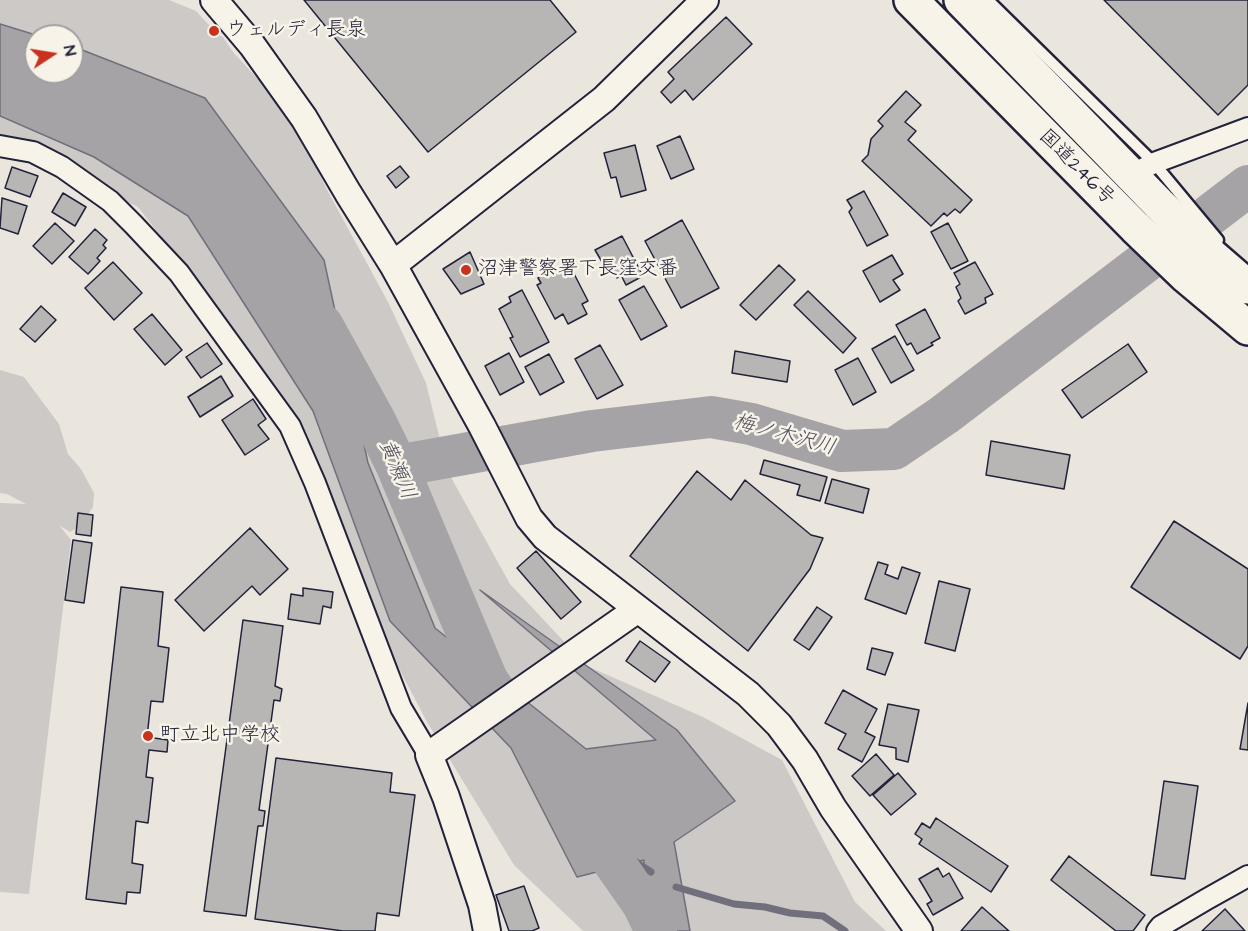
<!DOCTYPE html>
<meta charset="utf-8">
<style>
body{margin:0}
#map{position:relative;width:1248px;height:931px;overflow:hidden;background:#eae6de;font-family:"Architects Daughter",sans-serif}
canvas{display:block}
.north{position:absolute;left:24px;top:24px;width:60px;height:60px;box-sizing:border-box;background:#f7f3e8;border:2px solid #a29fa3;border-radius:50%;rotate:78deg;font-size:16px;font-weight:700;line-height:24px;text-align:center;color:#22223b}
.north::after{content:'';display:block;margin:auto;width:21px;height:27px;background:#c8321e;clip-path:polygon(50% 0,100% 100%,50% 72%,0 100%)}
</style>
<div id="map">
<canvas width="1248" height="931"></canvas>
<div class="north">N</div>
</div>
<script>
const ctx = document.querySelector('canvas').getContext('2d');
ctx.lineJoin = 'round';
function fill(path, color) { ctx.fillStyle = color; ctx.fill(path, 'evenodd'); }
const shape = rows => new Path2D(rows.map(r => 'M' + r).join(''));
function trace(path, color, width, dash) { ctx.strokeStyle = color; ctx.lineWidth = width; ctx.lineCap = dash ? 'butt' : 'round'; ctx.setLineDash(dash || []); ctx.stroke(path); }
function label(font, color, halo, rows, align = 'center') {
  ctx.font = font + ' "Architects Daughter","Klee One",sans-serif'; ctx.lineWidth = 5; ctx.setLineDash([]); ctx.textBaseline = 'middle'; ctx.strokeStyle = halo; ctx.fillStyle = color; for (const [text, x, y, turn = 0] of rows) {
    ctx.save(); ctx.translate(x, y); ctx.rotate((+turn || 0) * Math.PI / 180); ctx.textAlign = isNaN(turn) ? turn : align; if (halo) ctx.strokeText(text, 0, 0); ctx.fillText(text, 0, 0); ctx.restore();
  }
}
const green = shape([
 [0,0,169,0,196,11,217,34,223,37,233,52,293,117,326,188,388,302,426,383,448,472,510,584,587,666,703,717,782,760,855,902,886,931,583,931,514,865,427,722,351,577,318,468,239,338,138,207,0,140],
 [36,36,72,36,72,72,36,72],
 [0,370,24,377,59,424,68,454,81,469,94,493,93,507,80,526,70,532,59,525,71,540,29,894,0,892,0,503,26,504,7,494,0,493]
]);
const water = shape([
 [0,24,39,36,36,36,36,72,72,72,72,46,205,98,324,260,368,463,435,628,586,749,656,740,480,590,677,730,735,801,674,842,690,931,646,931,644,860,577,877,511,748,390,621,313,411,188,216,94,157,0,116,0,24]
]);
const stream = shape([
 [630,858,651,872],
 [676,887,734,904,765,907,790,913,823,916,845,931]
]);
const river = shape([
 [1210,215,1248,186],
 [322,325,375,421,397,466,487,680,510,714],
 [397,466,592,431,711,417,751,424,842,451,894,449,944,415,1149,259],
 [585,821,643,904,656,931]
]);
const building = shape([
 [304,0,550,0,576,32,428,152,304,0],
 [1104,0,1248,0,1248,85,1218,115,1104,0],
 [726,17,752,44,693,100,685,90,671,103,661,92,674,79,668,72,726,17],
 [906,91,921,105,905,122,916,131,908,140,972,200,960,213,955,209,947,216,944,213,931,226,862,161,868,155,871,139,883,126,878,121,906,91],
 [680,136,694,169,671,179,657,146,680,136],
 [635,145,646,190,621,197,616,177,611,178,604,153,635,145],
 [400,166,409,177,396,188,387,176,400,166],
 [12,167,38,176,30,197,5,188,12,167],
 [864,191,888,235,867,246,849,212,852,208,847,200,864,191],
 [63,193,86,207,75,226,52,212,63,193],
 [2,198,27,206,18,234,0,228,2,198],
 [682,220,719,288,681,308,645,241,682,220],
 [55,223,74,241,52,264,33,246,55,223],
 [948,223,968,261,951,269,931,232,948,223],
 [95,229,107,240,103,245,106,248,97,258,100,261,88,274,69,257,95,229],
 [622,236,643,276,626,285,621,275,617,278,613,270,608,272,595,250,622,236],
 [470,252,484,284,461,294,443,269,470,252],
 [892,255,903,274,893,280,900,290,880,302,863,271,892,255],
 [113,262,142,293,114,320,85,288,113,262],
 [568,262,588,301,582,304,587,314,568,324,563,314,555,319,537,285,541,283,538,278,568,262],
 [975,262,993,294,985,298,986,303,965,314,958,301,961,298,956,287,960,284,954,273,975,262],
 [779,265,795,280,756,320,740,305,779,265],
 [644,286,667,326,641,340,619,300,644,286],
 [522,290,549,342,520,357,510,338,513,337,499,309,511,302,509,297,522,290],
 [808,291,856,338,843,353,794,305,808,291],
 [41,306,56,320,35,342,20,329,41,306],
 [925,309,940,338,931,343,933,345,917,354,911,343,907,345,896,325,925,309],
 [152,314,182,350,165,365,134,329,152,314],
 [895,336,914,370,891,383,872,349,895,336],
 [207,343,222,364,201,378,186,357,207,343],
 [1128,344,1147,372,1082,418,1062,390,1128,344],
 [600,345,623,385,597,399,575,359,600,345],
 [735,351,790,361,787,382,732,373,735,351],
 [509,353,524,382,500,395,485,366,509,353],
 [549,354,564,382,540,395,525,367,549,354],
 [858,358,876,392,853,405,835,370,858,358],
 [221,376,233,396,200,417,188,397,221,376],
 [253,399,266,419,258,425,269,439,245,455,222,420,253,399],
 [991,441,1070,455,1064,489,986,475,991,441],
 [764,460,827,477,820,501,797,495,800,485,760,474,764,460],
 [697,471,731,500,745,480,811,535,823,538,810,569,748,651,630,556,697,471],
 [832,479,869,489,863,513,825,503,832,479],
 [78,513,93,515,91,536,76,534,78,513],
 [1174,521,1248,569,1248,646,1240,659,1131,587,1174,521],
 [250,528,288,569,260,595,252,586,204,631,175,600,250,528],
 [73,540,92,543,84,603,65,600,73,540],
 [536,551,581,602,561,619,517,568,536,551],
 [878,562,888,565,885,574,898,579,902,567,920,573,906,614,865,599,878,562],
 [939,581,970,589,955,651,925,643,939,581],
 [121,587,163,592,158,646,169,648,163,702,151,701,147,737,168,740,167,752,149,750,146,777,153,778,148,823,136,821,132,863,143,865,140,893,127,892,126,904,86,899,121,587],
 [303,588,333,592,331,608,323,606,320,624,288,619,291,594,303,596,303,588],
 [817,607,832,617,809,650,794,640,817,607],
 [243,620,283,626,275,686,282,689,280,701,274,700,259,810,265,811,263,826,258,826,246,916,204,911,243,620],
 [640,641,670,662,655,682,626,661,640,641],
 [872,648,893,653,885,675,867,669,872,648],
 [843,690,877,709,865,732,875,737,862,762,838,749,846,734,825,723,843,690],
 [1248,703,1248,750,1240,749,1248,703],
 [888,704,919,710,908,762,896,759,896,748,879,745,888,704],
 [876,754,894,775,870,796,852,776,876,754],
 [276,758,392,773,390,792,415,795,399,916,377,913,375,931,343,931,255,919,276,758],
 [898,773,916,794,891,815,873,795,898,773],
 [1164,781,1198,786,1185,879,1151,875,1164,781],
 [936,818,1008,866,991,892,919,844,922,839,915,834,922,823,930,828,936,818],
 [1069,856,1145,915,1133,931,1116,931,1051,880,1069,856],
 [938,868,943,877,949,873,963,898,933,915,927,904,932,901,919,879,938,868],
 [524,886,539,928,532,931,509,931,496,895,524,886],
 [982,907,1009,931,961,931,982,907],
 [1225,909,1245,931,1202,931,1225,909]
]);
const service = shape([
 [988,0,1154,163,1218,240]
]);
const minor = shape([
 [0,146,33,152,62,167,110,201,134,225,179,273,290,426,315,483,401,708,429,755],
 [1131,175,1154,163,1248,128],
 [1157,931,1161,926,1207,899,1248,876]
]);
const tertiary = shape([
 [214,0,252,45,304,118,348,193,393,265,482,426,529,518,545,537,748,694,779,725,805,760,833,808,919,931],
 [393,265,604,99,705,0],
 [487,931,482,905,446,797,429,755,638,609]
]);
const trunk = shape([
 [911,0,1135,227,1186,276,1248,328],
 [961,0,1159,204,1212,256,1248,287]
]);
const markers = [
 [214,31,6,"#c8321e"],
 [466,270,6,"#c8321e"],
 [148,736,6,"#c8321e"]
];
const poiNames = [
 ["ウェルディ長泉",226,31],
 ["沼津警察署下長窪交番",478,270],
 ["町立北中学校",160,736]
];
const streetNames = [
 ["国道246号",1076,168,45]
];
const waterNames = [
 ["梅ノ木沢川",784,436,15],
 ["黄瀬川",396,470,67]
];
fill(green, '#cdc9c6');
fill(water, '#a6a3a6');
trace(water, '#716f7b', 1.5);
trace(stream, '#716f7b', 7);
trace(river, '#a6a3a6', 42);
fill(building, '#b8b6b5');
trace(building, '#22223b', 1.5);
trace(service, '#22223b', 15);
trace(minor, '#22223b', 24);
trace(tertiary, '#22223b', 30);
trace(trunk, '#22223b', 38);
trace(service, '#f7f3e8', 10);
trace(minor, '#f7f3e8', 20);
trace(tertiary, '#f7f3e8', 26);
trace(trunk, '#f7f3e8', 33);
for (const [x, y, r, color] of markers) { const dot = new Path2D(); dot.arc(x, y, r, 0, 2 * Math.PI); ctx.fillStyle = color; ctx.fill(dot); trace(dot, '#f7f3e8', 2); }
label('20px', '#22223b', '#f7f3e8', poiNames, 'left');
label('20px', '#22223b', '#f7f3e8', streetNames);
label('italic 21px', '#504f60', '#f7f3e8', waterNames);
</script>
